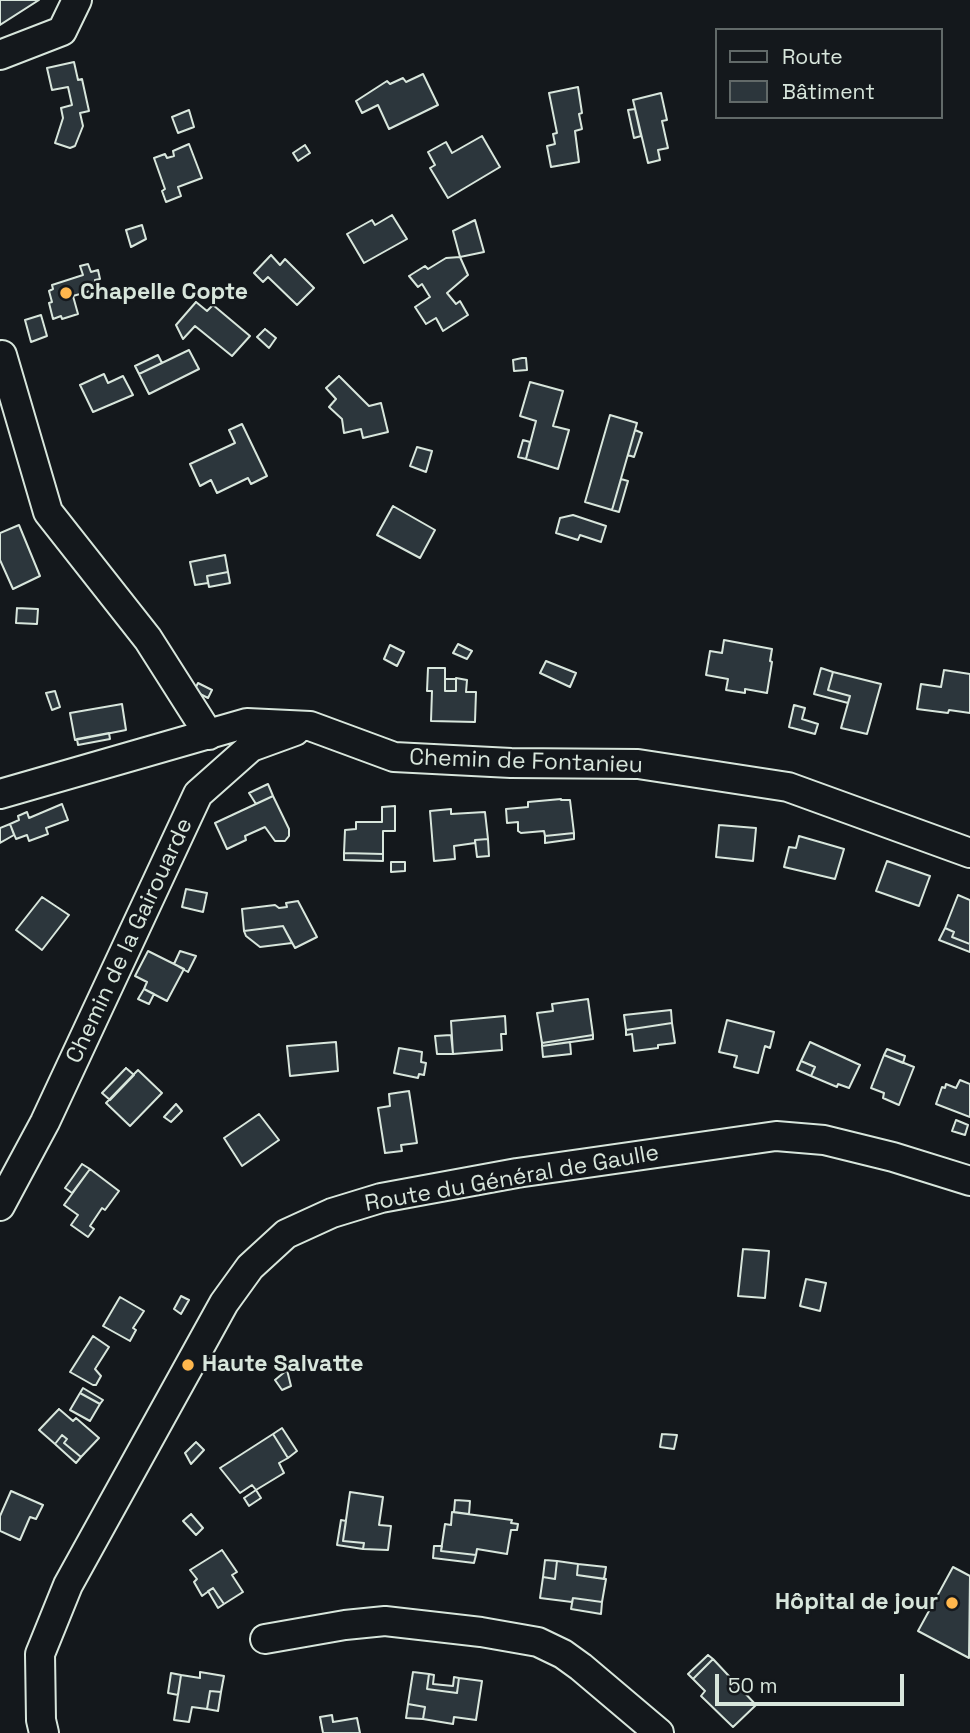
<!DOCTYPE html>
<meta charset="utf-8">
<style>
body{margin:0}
#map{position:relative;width:970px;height:1733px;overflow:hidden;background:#14181c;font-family:"Space Grotesk",sans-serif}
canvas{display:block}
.legend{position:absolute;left:715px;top:28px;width:228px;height:91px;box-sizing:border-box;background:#14181c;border:2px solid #626a69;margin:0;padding:9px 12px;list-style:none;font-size:21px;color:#d8e6dc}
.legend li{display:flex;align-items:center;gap:14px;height:35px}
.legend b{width:35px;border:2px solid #626a69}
.scale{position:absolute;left:715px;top:1674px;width:189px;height:32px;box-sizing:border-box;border:4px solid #d8e6dc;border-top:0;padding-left:9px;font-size:21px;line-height:24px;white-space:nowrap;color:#d8e6dc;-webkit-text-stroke:5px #14181c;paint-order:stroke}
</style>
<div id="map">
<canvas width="970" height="1733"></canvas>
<ul class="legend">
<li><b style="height:9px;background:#14181c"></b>Route</li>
<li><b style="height:19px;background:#2c363c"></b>Bâtiment</li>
</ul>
<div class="scale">50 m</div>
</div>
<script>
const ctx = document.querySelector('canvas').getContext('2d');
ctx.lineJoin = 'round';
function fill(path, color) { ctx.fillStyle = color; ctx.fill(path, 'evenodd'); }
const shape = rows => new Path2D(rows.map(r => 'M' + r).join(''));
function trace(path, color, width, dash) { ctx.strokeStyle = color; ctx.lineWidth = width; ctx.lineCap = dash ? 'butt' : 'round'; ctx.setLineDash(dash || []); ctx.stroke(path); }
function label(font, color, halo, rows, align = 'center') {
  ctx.font = font + ' "Space Grotesk",sans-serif'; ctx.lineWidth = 5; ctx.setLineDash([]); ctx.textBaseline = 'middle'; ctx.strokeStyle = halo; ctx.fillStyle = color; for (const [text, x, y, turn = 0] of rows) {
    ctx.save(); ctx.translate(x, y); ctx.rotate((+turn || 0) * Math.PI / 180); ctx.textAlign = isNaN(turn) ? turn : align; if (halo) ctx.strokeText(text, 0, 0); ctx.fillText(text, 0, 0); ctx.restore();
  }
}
const building = shape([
 [0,0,39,0,0,25,0,0],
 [74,62,78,80,82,79,89,111,80,113,83,126,75,146,70,148,55,143,63,118,61,108,72,105,68,87,52,90,47,68,74,62],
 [423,74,438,105,389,129,378,105,362,113,356,101,387,81,390,84,403,78,406,82,423,74],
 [578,87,582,113,579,114,582,129,575,131,579,162,551,167,547,146,555,144,553,134,557,133,549,93,578,87],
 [661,93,667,120,662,121,668,148,658,150,660,160,648,163,633,100,661,93],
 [635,109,641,136,634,138,628,110,635,109],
 [189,110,194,127,178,133,172,117,189,110],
 [482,136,500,167,448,198,430,168,435,165,428,152,446,142,452,153,482,136],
 [189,144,202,178,178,187,181,196,166,202,162,191,165,189,154,158,165,154,167,158,174,156,173,151,189,144],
 [305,145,310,153,298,161,293,153,305,145],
 [392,215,407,239,364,263,347,234,372,220,375,225,392,215],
 [475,220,484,252,460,257,453,231,475,220],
 [142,225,146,239,131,247,126,230,142,225],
 [271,255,280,265,285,259,314,288,297,305,268,277,263,282,254,273,271,255],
 [460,257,468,275,447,293,456,304,460,301,468,315,443,331,436,318,426,324,415,307,430,297,422,284,418,287,409,276,425,266,428,269,446,258,460,257],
 [88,264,91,272,98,270,100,279,95,280,97,289,73,296,78,314,62,319,61,316,53,319,49,303,52,302,49,291,53,289,52,285,83,275,80,266,88,264],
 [196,302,207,311,213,305,250,336,232,356,195,326,183,339,176,325,196,302],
 [41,315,47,336,31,342,25,320,41,315],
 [265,329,276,338,269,348,257,337,265,329],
 [189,350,199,369,149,394,139,374,189,350],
 [158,355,162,363,139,374,135,366,158,355],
 [522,358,526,358,527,370,514,371,513,360,522,358],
 [104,374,108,383,123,376,133,395,93,412,80,385,104,374],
 [339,376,369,406,381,403,388,432,363,438,361,429,344,433,342,419,329,407,336,399,326,388,339,376],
 [530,382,563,391,553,426,569,430,558,469,526,459,536,421,520,416,530,382],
 [610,415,637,423,612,510,585,502,610,415],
 [242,424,267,476,251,484,248,478,217,493,211,480,200,486,190,464,235,443,229,430,242,424],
 [635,430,642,433,634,457,628,455,635,430],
 [523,440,530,442,526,459,518,457,523,440],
 [417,447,432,451,426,472,410,466,417,447],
 [621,479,628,481,619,512,612,510,621,479],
 [393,506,435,530,420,558,377,535,393,506],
 [573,515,606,526,601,542,580,535,578,540,556,533,560,518,573,515],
 [19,525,40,576,13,589,0,560,0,533,19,525],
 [225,555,228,572,207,576,208,583,195,585,190,562,225,555],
 [228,572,230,583,209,587,207,576,228,572],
 [17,608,38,609,37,624,16,623,17,608],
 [724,640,772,649,770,661,772,662,767,693,745,689,745,693,726,690,728,679,706,675,710,651,722,653,724,640],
 [458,644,472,651,467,659,453,653,458,644],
 [390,645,404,652,397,666,384,659,390,645],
 [546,661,576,673,570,687,540,673,546,661],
 [428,668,445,668,445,691,456,691,456,678,467,680,466,692,476,692,475,722,431,721,432,691,427,691,428,668],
 [821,668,833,672,828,690,850,696,848,703,814,694,821,668],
 [944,670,970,674,970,713,949,710,948,713,917,709,921,684,941,687,944,670],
 [833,672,881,684,867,734,841,728,850,696,828,690,833,672],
 [445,679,456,679,456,691,445,691,445,679],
 [198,683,212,690,208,698,194,691,198,683],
 [55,691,60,707,52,710,46,693,55,691],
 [122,704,126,730,75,740,70,713,122,704],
 [794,705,805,708,802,719,818,724,815,734,789,727,794,705],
 [109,733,110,739,78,745,77,739,109,733],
 [268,784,273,796,256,804,249,793,268,784],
 [273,796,289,829,289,836,285,841,275,841,265,827,245,836,246,840,227,849,215,823,273,796],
 [561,799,561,800,570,800,574,833,545,836,544,831,521,833,518,831,518,822,507,823,506,809,528,807,528,802,561,799],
 [62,804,68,820,46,828,48,834,29,841,27,835,16,839,10,824,19,820,18,816,27,812,29,818,62,804],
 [395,806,395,831,383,831,383,854,344,853,345,830,356,829,356,822,382,822,382,807,395,806],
 [451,809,451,814,485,812,488,839,475,840,475,843,454,846,455,859,434,861,430,811,451,809],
 [10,824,14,835,0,843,0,828,10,824],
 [719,825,756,828,753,861,716,857,719,825],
 [574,833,574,839,545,843,545,836,574,833],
 [799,836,844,849,835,879,784,867,789,847,796,848,799,836],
 [488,839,489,856,477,857,475,840,488,839],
 [344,853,383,854,383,861,344,860,344,853],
 [887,861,930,876,919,906,876,891,887,861],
 [391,862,405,862,405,871,391,872,391,862],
 [186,889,207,893,203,912,182,907,186,889],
 [958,895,970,900,970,944,952,937,954,932,945,928,958,895],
 [42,897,69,915,42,950,16,930,42,897],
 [298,901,317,937,295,948,283,926,244,931,242,909,275,905,279,908,287,907,286,903,298,901],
 [283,926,292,943,260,947,246,936,244,931,283,926],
 [945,928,954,932,952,937,970,944,970,952,939,940,945,928],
 [148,951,184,969,167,1001,144,989,147,982,135,976,148,951],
 [180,951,196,956,188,972,174,964,180,951],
 [144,989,154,994,149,1004,138,999,144,989],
 [588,999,593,1035,542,1043,537,1013,553,1011,552,1004,588,999],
 [671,1010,672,1023,626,1030,624,1015,671,1010],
 [505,1016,506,1034,501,1034,502,1050,453,1054,451,1021,505,1016],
 [727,1020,774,1032,770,1048,765,1046,758,1073,734,1067,737,1056,719,1052,727,1020],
 [672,1023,675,1043,658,1045,658,1048,634,1051,632,1034,626,1035,626,1030,672,1023],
 [451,1035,453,1054,437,1054,435,1036,451,1035],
 [593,1035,593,1039,542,1046,542,1043,593,1035],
 [336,1042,338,1071,290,1076,287,1046,336,1042],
 [570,1042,571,1054,543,1057,542,1046,570,1042],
 [810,1042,860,1065,849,1088,838,1084,837,1087,811,1076,815,1067,801,1061,810,1042],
 [399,1048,422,1052,421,1062,426,1063,424,1075,419,1074,418,1078,394,1073,399,1048],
 [887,1049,905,1056,903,1063,884,1055,887,1049],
 [884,1055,914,1067,899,1105,883,1098,884,1093,871,1088,884,1055],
 [801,1061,815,1067,811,1076,797,1070,801,1061],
 [126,1068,134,1075,110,1100,102,1093,126,1068],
 [138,1070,162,1093,130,1126,106,1103,138,1070],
 [960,1080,970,1084,970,1117,936,1104,942,1087,945,1088,946,1084,956,1088,960,1080],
 [409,1091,417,1143,401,1145,402,1151,385,1153,378,1108,390,1106,389,1094,409,1091],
 [176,1104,182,1111,171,1122,164,1117,176,1104],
 [259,1114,279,1140,242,1166,224,1138,259,1114],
 [956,1120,968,1125,965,1135,952,1131,956,1120],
 [82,1164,90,1169,72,1193,65,1188,82,1164],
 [90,1169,119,1191,105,1210,102,1208,90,1226,94,1229,88,1237,71,1225,78,1215,64,1205,90,1169],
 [743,1249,769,1251,765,1298,738,1296,743,1249],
 [806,1279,826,1283,820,1311,800,1306,806,1279],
 [181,1296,189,1300,181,1314,174,1309,181,1296],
 [120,1297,144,1311,133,1328,136,1330,130,1341,103,1326,120,1297],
 [93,1336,109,1347,95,1369,101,1376,96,1385,93,1385,70,1372,93,1336],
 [287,1370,291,1386,282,1390,275,1380,287,1370],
 [83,1388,103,1400,100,1404,80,1393,83,1388],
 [80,1393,100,1404,90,1421,70,1410,80,1393],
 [59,1409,73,1421,76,1418,99,1438,81,1457,64,1443,67,1439,62,1435,55,1444,39,1430,59,1409],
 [282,1428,297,1451,288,1458,273,1434,282,1428],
 [273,1434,288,1458,279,1463,284,1473,256,1490,252,1485,240,1493,220,1468,273,1434],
 [662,1434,677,1435,674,1449,660,1447,662,1434],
 [62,1435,67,1439,64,1443,81,1457,76,1463,55,1444,62,1435],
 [196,1442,204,1450,191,1464,185,1453,196,1442],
 [256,1490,261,1498,249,1506,244,1498,256,1490],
 [11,1491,43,1505,36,1519,30,1517,20,1540,0,1531,0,1516,11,1491],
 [350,1492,383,1497,379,1525,391,1526,388,1550,363,1549,364,1543,343,1541,350,1492],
 [455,1500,470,1501,469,1514,454,1512,455,1500],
 [452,1512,512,1520,511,1523,518,1524,517,1530,511,1530,507,1554,477,1549,476,1555,441,1551,445,1524,451,1525,452,1512],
 [191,1514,203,1528,196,1535,183,1521,191,1514],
 [341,1520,346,1521,343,1541,364,1543,363,1549,337,1545,341,1520],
 [434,1546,442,1546,441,1551,476,1555,474,1563,433,1558,434,1546],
 [222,1550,237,1572,232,1575,243,1592,224,1604,213,1588,202,1596,194,1582,197,1579,190,1570,222,1550],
 [545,1560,557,1561,555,1579,543,1577,545,1560],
 [557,1561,578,1564,577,1575,606,1579,602,1602,573,1598,572,1602,540,1598,543,1577,555,1579,557,1561],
 [578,1564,606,1567,604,1579,577,1575,578,1564],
 [953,1567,970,1576,969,1658,918,1631,953,1567],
 [213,1588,224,1604,218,1608,208,1591,213,1588],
 [573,1598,602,1602,601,1614,571,1609,573,1598],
 [708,1655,713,1659,693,1679,688,1674,708,1655],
 [713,1659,756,1705,733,1727,701,1696,705,1691,693,1679,713,1659],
 [200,1672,224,1676,221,1692,210,1691,207,1709,192,1707,189,1722,174,1720,181,1675,200,1678,200,1672],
 [413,1672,429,1674,427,1689,457,1693,459,1678,482,1681,476,1720,454,1717,453,1724,423,1719,425,1707,408,1704,413,1672],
 [171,1673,181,1675,178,1695,168,1693,171,1673],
 [429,1674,434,1675,433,1684,453,1686,454,1677,459,1678,457,1693,427,1689,429,1674],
 [210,1691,221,1692,218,1711,207,1709,210,1691],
 [408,1704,425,1707,423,1719,406,1718,408,1704],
 [332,1715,333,1722,357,1718,360,1733,323,1733,320,1717,332,1715]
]);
const minor = shape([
 [0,55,62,31,77,0],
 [2,355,48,512,148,639,209,735],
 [0,794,247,723,310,726,394,757,511,763,638,764,788,787,970,853],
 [0,1206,45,1122,198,794,251,747,295,731],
 [265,1639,345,1625,385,1621,481,1632,538,1642,563,1654,581,1667,659,1733],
 [44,1733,41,1720,40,1654,68,1585,224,1303,250,1267,286,1234,332,1213,381,1198,517,1173,776,1136,824,1140,893,1157,970,1181]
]);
const markers = [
 [66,293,7,"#ffb74d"],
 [188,1365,7,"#ffb74d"],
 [952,1603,7,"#ffb74d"]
];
const poiNames = [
 ["Chapelle Copte",80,293],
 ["Haute Salvatte",202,1365],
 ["Hôpital de jour",938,1603,"right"]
];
const streetNames = [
 ["Chemin de Fontanieu",526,762,2],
 ["Chemin de la Gairouarde",130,941,-65],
 ["Route du Général de Gaulle",512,1179,-10]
];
fill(building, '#2c363c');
trace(building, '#d8e6dc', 2);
trace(minor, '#d8e6dc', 32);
trace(minor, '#14181c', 28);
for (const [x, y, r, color] of markers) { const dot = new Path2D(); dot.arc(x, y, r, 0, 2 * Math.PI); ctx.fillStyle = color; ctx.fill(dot); trace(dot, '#14181c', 2.5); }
label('bold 23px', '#d8e6dc', '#14181c', poiNames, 'left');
label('23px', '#d8e6dc', '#14181c', streetNames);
</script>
